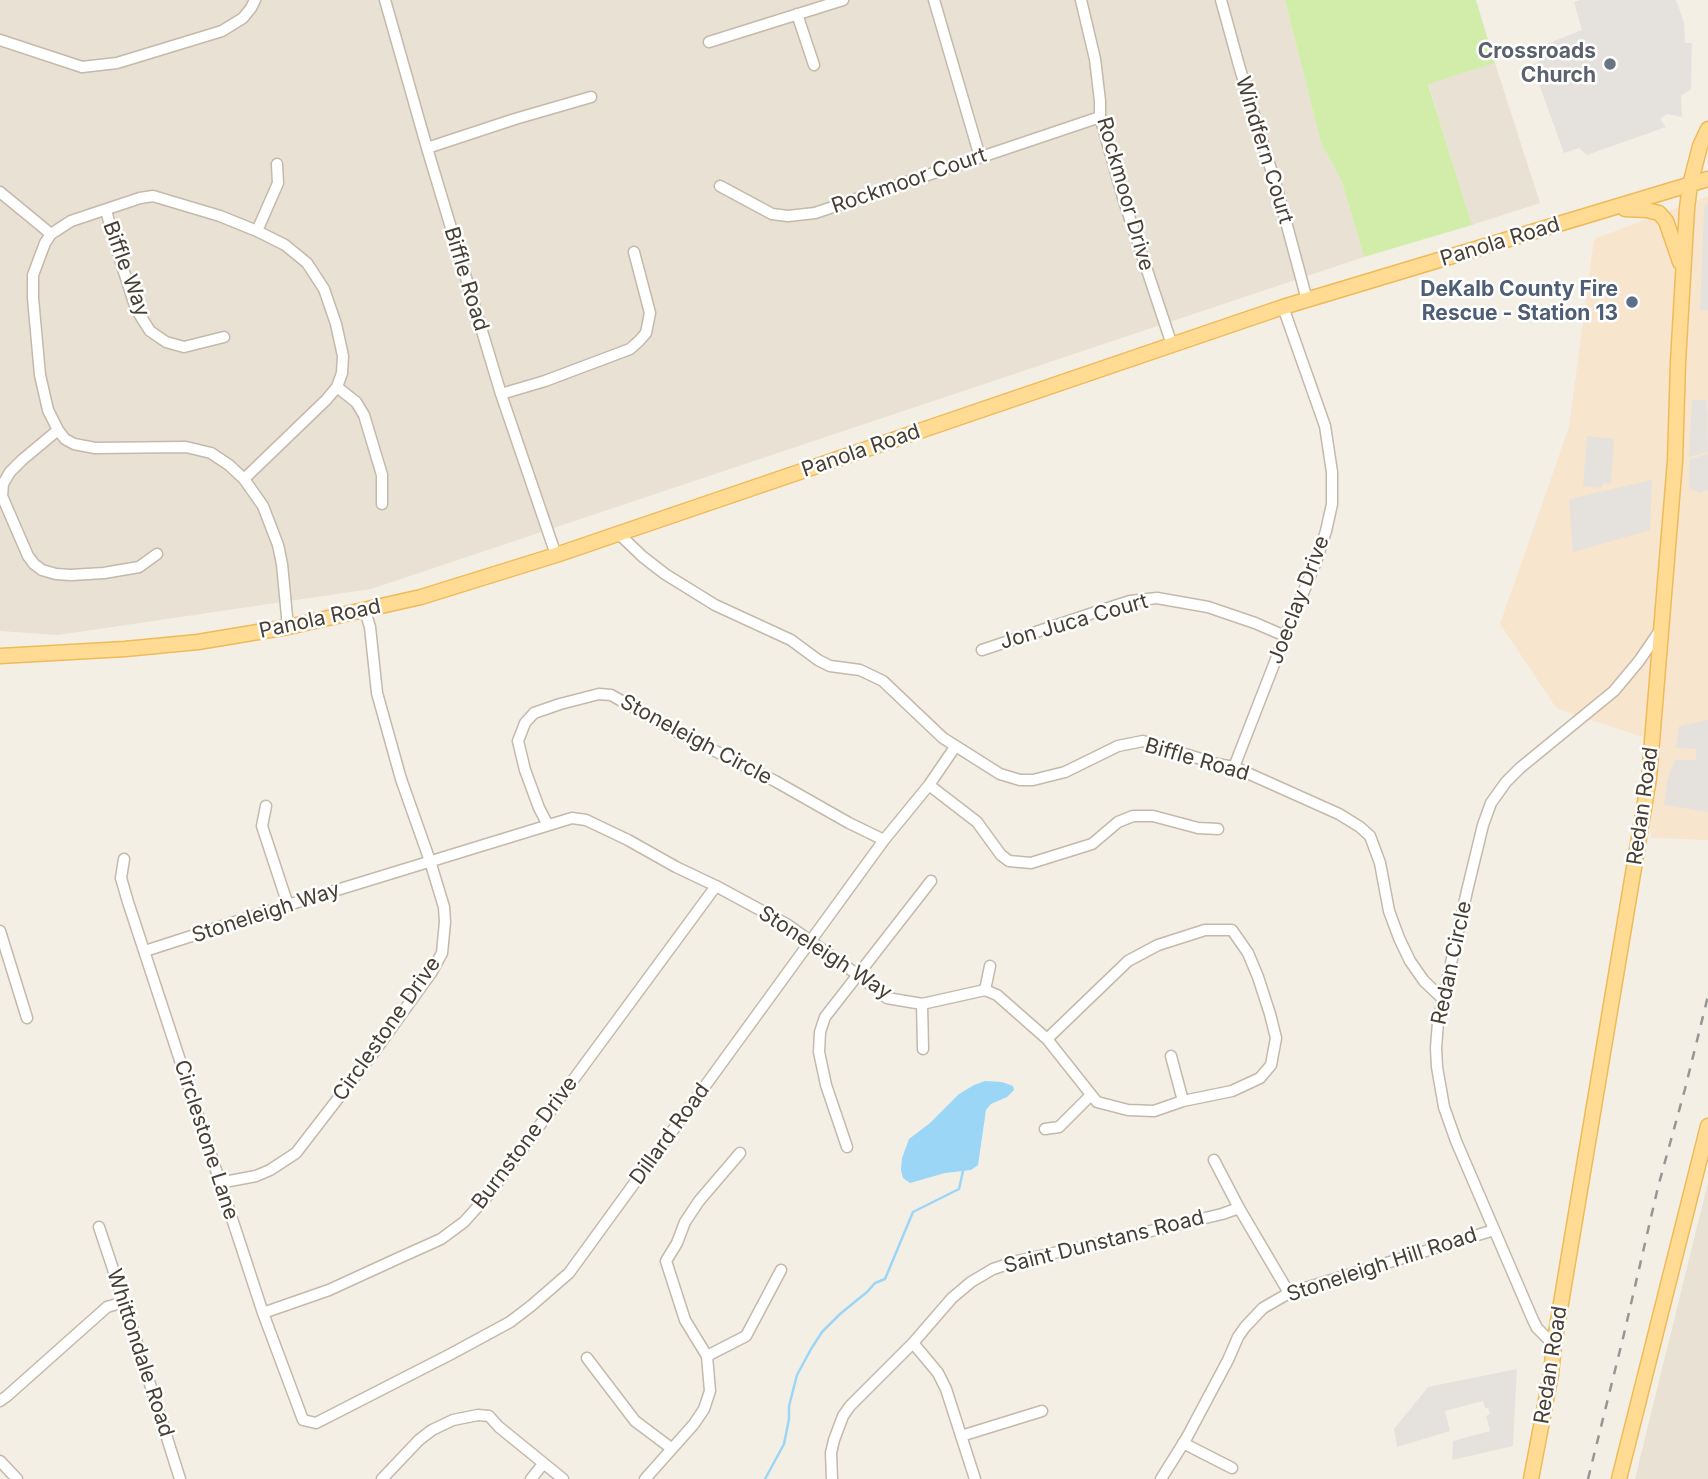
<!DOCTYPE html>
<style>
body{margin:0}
canvas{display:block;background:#f4efe5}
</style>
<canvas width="1708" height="1479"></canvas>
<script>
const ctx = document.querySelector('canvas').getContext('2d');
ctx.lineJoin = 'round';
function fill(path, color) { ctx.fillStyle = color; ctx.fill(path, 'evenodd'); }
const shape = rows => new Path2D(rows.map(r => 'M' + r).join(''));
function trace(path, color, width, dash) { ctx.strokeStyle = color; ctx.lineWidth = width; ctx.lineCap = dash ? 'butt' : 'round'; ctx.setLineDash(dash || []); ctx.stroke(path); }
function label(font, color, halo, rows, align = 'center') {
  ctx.font = font + ' Inter,sans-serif'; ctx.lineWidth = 5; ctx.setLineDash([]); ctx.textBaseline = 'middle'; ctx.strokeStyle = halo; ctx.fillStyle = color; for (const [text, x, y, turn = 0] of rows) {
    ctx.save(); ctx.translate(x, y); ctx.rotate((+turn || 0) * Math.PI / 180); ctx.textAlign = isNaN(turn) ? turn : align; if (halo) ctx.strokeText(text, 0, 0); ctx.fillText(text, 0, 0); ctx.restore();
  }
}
const residential = shape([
 [0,0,1285,0,1321,143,1342,182,1364,257,371,589,58,635,0,631],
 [1495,63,1540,203,1472,225,1428,83],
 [1708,1182,1708,1479,1635,1479]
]);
const commercial = shape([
 [1708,196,1708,840,1651,838,1643,737,1557,709,1500,624,1569,427,1594,239]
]);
const green = shape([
 [1285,0,1476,0,1495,63,1428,84,1472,225,1364,257,1342,182,1321,143]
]);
const parking = shape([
 [1580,0,1676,0,1684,22,1685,43,1692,43,1691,89,1681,96,1682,117,1667,114,1660,119,1666,127,1587,155,1579,148,1564,153,1532,65,1538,62,1544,45,1582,30,1574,2],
 [1708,201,1708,310,1700,310,1704,208],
 [1692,400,1707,400,1708,452,1689,457],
 [1587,436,1614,439,1611,484,1603,483,1602,488,1583,486],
 [1708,454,1708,490,1700,493,1690,489,1689,478,1690,459],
 [1652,480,1650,530,1573,552,1569,499],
 [1708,720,1708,812,1664,805,1668,778,1675,760,1696,760,1696,749,1676,748,1679,726],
 [1517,1369,1513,1446,1452,1460,1453,1441,1490,1431,1486,1416,1490,1414,1488,1408,1485,1408,1483,1401,1445,1411,1450,1431,1397,1447,1394,1429,1428,1387]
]);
const water = shape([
 [985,1081,1002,1082,1013,1086,1014,1090,1007,1097,991,1104,986,1110,978,1165,971,1170,945,1173,910,1183,903,1178,901,1170,902,1158,909,1139,930,1123,959,1094,974,1085]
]);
const stream = shape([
 [765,1479,784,1444,789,1419,789,1406,797,1375,811,1349,822,1332,840,1314,867,1292,875,1283,885,1279,913,1212,959,1189,963,1171]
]);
const minor = shape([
 [385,0,427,148,501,394,556,555],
 [934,0,980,157],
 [1081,0,1095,59,1100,101,1100,117,1124,201,1172,345],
 [1221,0,1240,69,1278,192,1307,300],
 [797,14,814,65],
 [0,40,82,67,117,63,222,31,243,18,251,8,255,0],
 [709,42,843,0],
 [427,148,515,119,591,97],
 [720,186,772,214,788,216,815,213,1100,117],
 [0,192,51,234],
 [106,210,114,241,136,309,150,331,166,342,184,347,224,337],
 [257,231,278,183,277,164],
 [337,387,356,402,364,415,382,475,382,504],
 [501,394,545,381,630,349,639,341,646,333,650,313,634,252],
 [58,430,22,460,10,472,3,484,2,496,28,556,34,564,42,570,56,574,71,575,104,573,139,567,157,554],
 [244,479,326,400,337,387,342,373,343,356,336,324,324,289,307,263,285,245,257,231,220,216,153,196,140,198,71,221,51,234,45,243,33,275,33,298,40,375,48,410,58,430,65,439,74,444,95,448,186,447,211,453,229,465,244,479,263,506,278,545,282,564,288,627],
 [619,534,643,557,665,574,715,605,791,640,818,660,830,666,860,670,883,681,943,738,1000,774,1020,780,1033,780,1065,772,1118,746,1143,741,1217,764,1234,767,1339,814,1360,827,1370,836,1380,863,1389,911,1399,938,1410,961,1424,981,1443,999],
 [982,650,1102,610,1130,601,1157,598,1208,607,1255,623,1285,636],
 [1234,767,1285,636,1316,562,1326,531,1332,504,1332,472,1325,426,1283,307],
 [929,785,977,822,1001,855,1009,861,1031,863,1092,844,1118,822,1133,816,1153,816,1198,828,1218,829],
 [266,806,262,826,288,905],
 [548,825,539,808,525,770,518,741,525,723,534,713,560,704,599,694,611,695,679,733,775,781,849,823,884,840],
 [124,859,121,878,128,902,263,1313,303,1420,316,1423,451,1354,510,1322,531,1306,569,1273,884,840,929,785,955,747],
 [0,931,27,1018],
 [145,951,288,905,572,818,586,820,628,840,676,867,716,886,788,925,858,975,887,998,922,1004,985,990,997,995,1047,1039,1097,1102,1128,1110,1154,1111,1183,1101,1232,1091,1260,1078,1271,1065,1276,1038,1270,1014,1258,977,1248,953,1232,930,1205,930,1158,945,1128,961,1047,1039],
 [985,990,990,966],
 [922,1004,923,1049],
 [1171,1056,1183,1101],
 [1045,1129,1059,1127,1091,1095],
 [847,1147,826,1085,819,1052,820,1032,825,1017,931,881],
 [1214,1160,1239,1208,1289,1293],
 [219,1183,256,1176,270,1170,296,1153,377,1048,431,973,442,953,445,922,444,907,430,861,401,779,377,693,370,627,365,611],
 [99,1227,124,1302,180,1479],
 [263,1313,329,1290,401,1257,441,1239,464,1222,490,1193,526,1144,716,886],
 [913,1343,938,1373,946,1389,975,1479],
 [1554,1345,1537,1328,1533,1320,1456,1141,1444,1107,1437,1067,1436,1048,1438,1022,1467,891,1483,825,1491,803,1506,782,1520,768,1614,691,1639,661,1661,629],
 [707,1356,746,1336,781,1270],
 [587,1358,635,1421,671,1448],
 [0,1401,7,1396,107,1307,124,1302],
 [961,1436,1042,1411],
 [1183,1443,1232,1468],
 [0,1461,17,1479],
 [382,1479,419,1440,432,1430,453,1420,478,1415,489,1416,499,1427,563,1479],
 [531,1479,543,1464],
 [645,1479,694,1424,704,1409,710,1391,707,1356,685,1320,666,1261,677,1243,685,1222,699,1201,740,1153],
 [832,1479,831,1453,834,1440,843,1416,850,1406,913,1343,952,1298,971,1282,993,1269,1017,1261,1113,1240,1222,1214,1239,1208],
 [1161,1479,1186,1439,1228,1360,1238,1337,1245,1327,1263,1308,1289,1293,1494,1230]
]);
const major = shape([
 [1625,209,1647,210,1659,213,1666,221,1680,262],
 [0,656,125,649,198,642,288,627,421,597,556,555,1283,307,1708,179],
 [1531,1479,1551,1374,1554,1345,1649,778,1675,461,1678,362,1687,208,1690,185,1700,146,1708,129],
 [1619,1479,1708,1126]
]);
const rail = shape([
 [1588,1479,1624,1334,1658,1187,1685,1089,1708,996]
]);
const markers = [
 [1610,64,7,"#6b7280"],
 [1632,302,7,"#5c6f8a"]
];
const worshipNames = [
 ["Crossroads",1596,52],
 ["Church",1596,76]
];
const streetNames = [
 ["Windfern Court",1264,150,73],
 ["Rockmoor Court",909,181,-19],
 ["Rockmoor Drive",1125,194,74],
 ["Panola Road",1500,242,-17],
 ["Biffle Way",126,269,70],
 ["Biffle Road",466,279,73],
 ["Panola Road",861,451,-19],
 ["Joeclay Drive",1299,600,-69],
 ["Panola Road",320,619,-12],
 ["Jon Juca Court",1074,622,-16],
 ["Stoneleigh Circle",696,740,28],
 ["Biffle Road",1197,760,16],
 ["Redan Road",1643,806,-82],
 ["Stoneleigh Way",266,913,-18],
 ["Stoneleigh Way",825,953,33],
 ["Redan Circle",1452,963,-78],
 ["Circlestone Drive",387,1029,-55],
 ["Dillard Road",670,1134,-54],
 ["Circlestone Lane",206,1140,72],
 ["Burnstone Drive",525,1143,-53],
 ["Saint Dunstans Road",1104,1242,-14],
 ["Stoneleigh Hill Road",1382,1265,-18],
 ["Whittondale Road",140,1353,72],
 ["Redan Road",1551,1365,-81]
];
const serviceNames = [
 ["DeKalb County Fire",1618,290],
 ["Rescue - Station 13",1618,314]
];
fill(residential, '#e9e1d3');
fill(commercial, '#f8e5ce');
fill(green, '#d2edaa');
fill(parking, '#e5e2de');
fill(water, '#9cd6f7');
trace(stream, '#9cd6f7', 2.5);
trace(minor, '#c4b9aa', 13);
trace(major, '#efbb59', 17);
trace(minor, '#fff', 10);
trace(major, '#ffdb93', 14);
trace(rail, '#969696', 2.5, [9, 9]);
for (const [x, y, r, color] of markers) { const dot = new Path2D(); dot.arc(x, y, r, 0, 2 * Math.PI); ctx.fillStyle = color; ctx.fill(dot); trace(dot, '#fff', 2.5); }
label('bold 21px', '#5b616d', '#fff', worshipNames, 'right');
label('21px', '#473f34', '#fff', streetNames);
label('bold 21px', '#4e5e75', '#fff', serviceNames, 'right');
</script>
